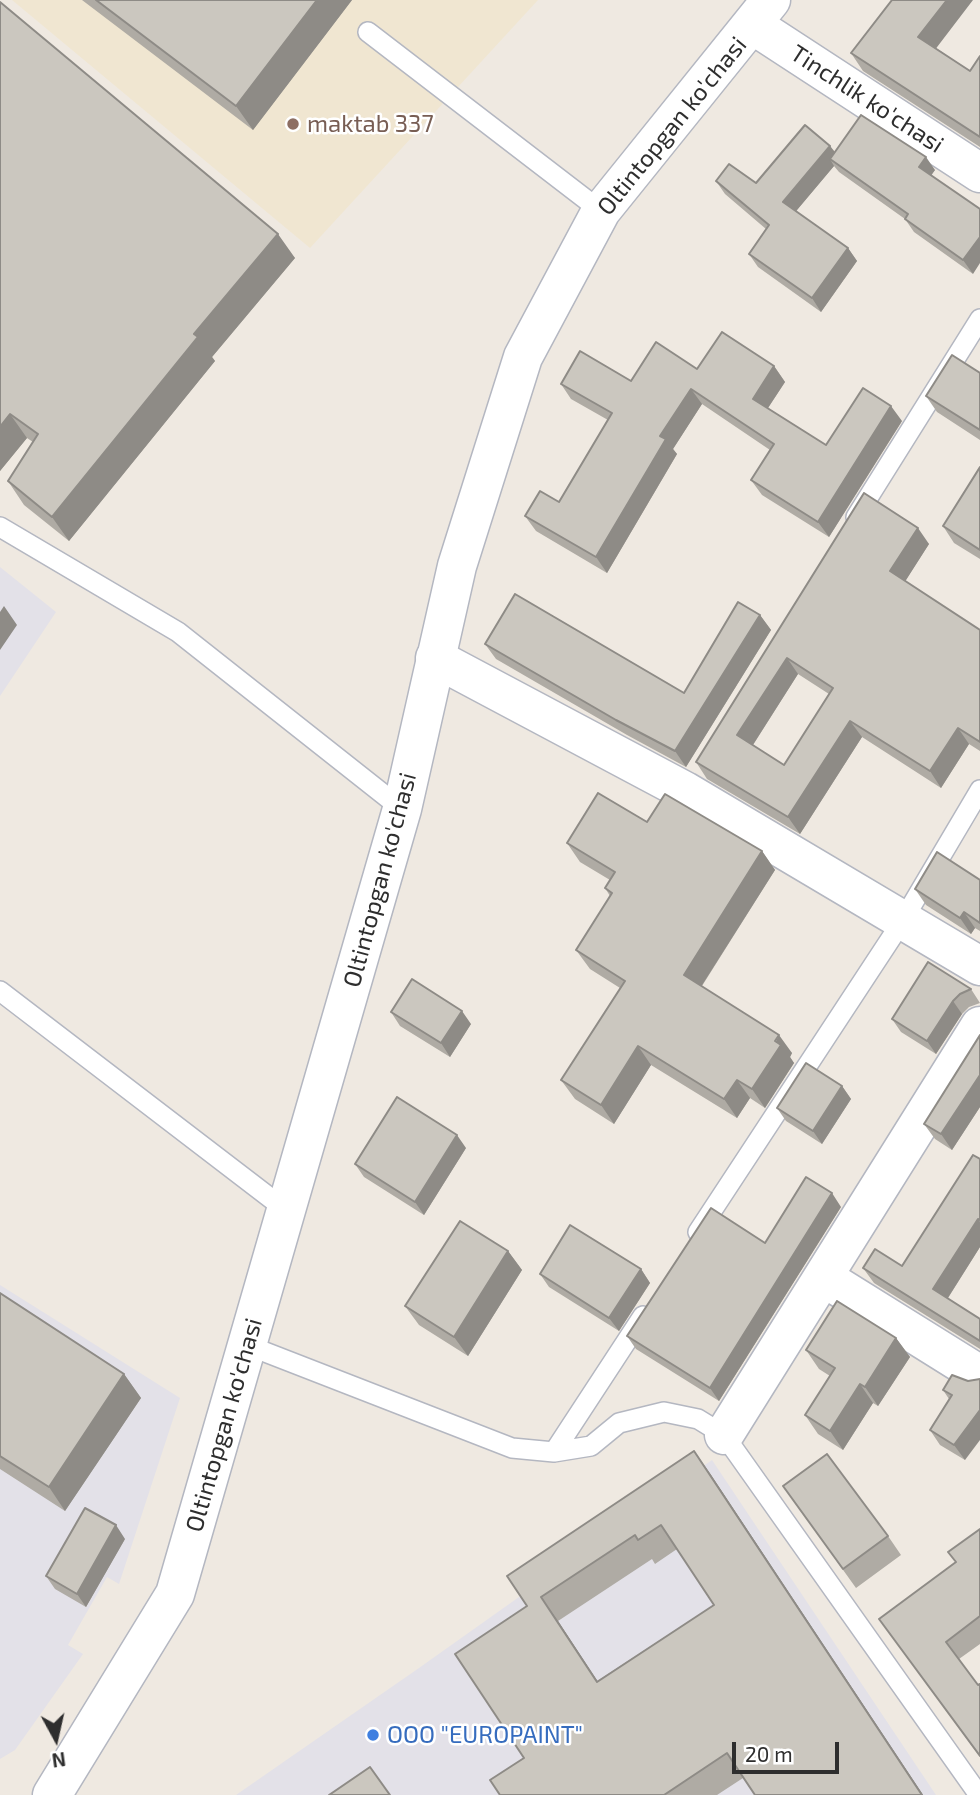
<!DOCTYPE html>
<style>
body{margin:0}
#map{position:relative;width:980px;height:1795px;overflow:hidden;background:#efe9e1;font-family:"Exo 2",sans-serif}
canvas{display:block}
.north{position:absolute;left:21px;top:1704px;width:70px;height:70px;-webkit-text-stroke:5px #fff;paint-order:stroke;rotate:172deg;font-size:19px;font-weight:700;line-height:28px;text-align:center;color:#2e2e2e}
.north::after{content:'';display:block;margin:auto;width:24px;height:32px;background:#2e2e2e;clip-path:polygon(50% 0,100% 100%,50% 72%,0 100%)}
.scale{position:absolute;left:732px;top:1742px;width:107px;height:32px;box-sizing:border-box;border:4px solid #2e2e2e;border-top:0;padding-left:9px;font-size:21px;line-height:24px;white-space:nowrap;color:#2e2e2e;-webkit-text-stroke:5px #fff;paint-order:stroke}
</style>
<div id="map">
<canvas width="980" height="1795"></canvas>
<div class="north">N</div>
<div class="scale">20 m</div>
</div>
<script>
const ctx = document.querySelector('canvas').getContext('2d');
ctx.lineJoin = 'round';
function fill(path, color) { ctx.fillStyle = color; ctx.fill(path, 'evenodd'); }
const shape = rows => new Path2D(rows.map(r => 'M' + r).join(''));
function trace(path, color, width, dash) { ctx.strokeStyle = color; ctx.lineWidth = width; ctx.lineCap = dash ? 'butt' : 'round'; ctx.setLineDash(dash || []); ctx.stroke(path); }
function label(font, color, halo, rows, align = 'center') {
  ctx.font = font + ' "Exo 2",sans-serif'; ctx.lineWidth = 5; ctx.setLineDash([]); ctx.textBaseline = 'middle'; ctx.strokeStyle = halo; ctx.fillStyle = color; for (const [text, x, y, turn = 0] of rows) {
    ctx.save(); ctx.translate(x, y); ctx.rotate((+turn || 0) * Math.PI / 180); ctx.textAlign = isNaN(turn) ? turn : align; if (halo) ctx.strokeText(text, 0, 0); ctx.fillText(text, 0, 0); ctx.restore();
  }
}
const industrial = shape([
 [0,567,56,612,0,696],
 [0,1285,180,1398,119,1584,107,1577,68,1645,83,1654,15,1750,0,1759],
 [712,1460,936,1795,236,1795,419,1668]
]);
const education = shape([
 [12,0,538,0,310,248]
]);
const service = shape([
 [368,32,601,211],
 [856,517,980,319],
 [0,527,178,632,402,809],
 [0,991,286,1210],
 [698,1232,903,920,980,790],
 [247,1345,512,1448,554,1452,591,1446,619,1423,664,1412,698,1419,724,1435,979,1795],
 [554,1452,643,1316]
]);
const minor = shape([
 [753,25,980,173],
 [435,658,685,791,980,966],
 [823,1277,980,1375],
 [724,1435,980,1026]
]);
const tertiary = shape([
 [52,1795,175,1594,402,809,457,566,523,357,601,211,771,0]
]);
const wall = shape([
 [82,0,352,0,253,130],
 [0,2,295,258,212,357,215,361,69,541,24,505,8,481,33,442,27,438,0,471],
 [936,48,970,71,980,56,980,147,863,71,851,53],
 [830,146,835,152,935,170,931,175,973,274,914,232,905,219,839,172,834,166,796,211,848,248,857,261,821,312,758,267,749,254,766,229,725,194,716,181,756,183],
 [774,366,785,382,768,408,826,445,902,421,829,537,762,495,751,480,770,450,702,404,673,449,677,454,607,573,536,531,525,516,559,502,608,420,571,399,561,384,631,381,697,369],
 [980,373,980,440,937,412,926,396],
 [980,467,980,559,954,543,943,526],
 [864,493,929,544,905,581,980,630,980,751,969,744,941,788,862,737,800,834,707,779,696,762],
 [798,674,829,694,784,765,753,745],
 [760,615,771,630,686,767,627,735,496,659,485,644,684,693],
 [647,822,762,851,775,870,702,986,792,1053,790,1057,794,1063,765,1108,750,1098,737,1118,651,1065,614,1124,575,1099,561,1080,620,988,590,969,576,950,610,896,605,888,610,880,580,862,567,843],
 [980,880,980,931,975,928,971,934,926,905,915,889],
 [971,989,980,1003,969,1007,962,1014,936,1054,901,1032,892,1019],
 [391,1012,471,1024,450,1057,400,1026],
 [980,1035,980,1107,952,1150,935,1139,924,1124],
 [842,1086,851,1099,822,1144,786,1121,777,1108],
 [466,1148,424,1215,364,1177,355,1164],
 [980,1159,980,1247,948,1298,980,1319,980,1349,874,1283,863,1268,902,1266],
 [841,1207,719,1401,636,1349,627,1336,765,1243],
 [508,1251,522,1270,468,1356,419,1325,405,1306],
 [641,1269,650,1283,619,1331,549,1287,540,1274],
 [0,1293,124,1374,141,1398,65,1511,0,1469],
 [896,1338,910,1357,878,1406,873,1403,843,1450,818,1434,805,1415,830,1376,819,1369,806,1350],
 [968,1381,965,1460,940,1445,930,1430,949,1399,943,1390],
 [694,1451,711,1475,923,1795,755,1795,743,1778,717,1795,500,1795,524,1758,527,1606],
 [677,1549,714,1605,597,1681,558,1621,652,1559,655,1564],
 [783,1486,888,1536,901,1555,856,1588],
 [980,1529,980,1644,959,1659,978,1685,980,1684,980,1757,879,1619,956,1562],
 [125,1539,86,1607,55,1589,46,1576]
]);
const shadedWall = shape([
 [317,0,352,0,253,130,236,106],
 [947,0,973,0,931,55,918,37],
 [830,146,840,159,830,159,834,166,792,216,783,202],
 [926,157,935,170,928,180,919,167],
 [278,234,295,258,212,357,215,361,69,541,52,517,194,334],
 [980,237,980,263,973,274,963,260],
 [848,248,857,261,821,312,812,298],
 [774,366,785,382,764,414,753,399],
 [691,389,702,404,673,449,677,454,607,573,596,557,660,436],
 [891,406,902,421,829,537,818,522],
 [10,414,27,438,0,471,0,427],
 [918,528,929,544,901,588,890,571],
 [4,606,17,625,0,650,0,612],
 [760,615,771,630,686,767,675,751],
 [787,658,798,674,749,751,737,735],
 [850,721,862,737,800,834,788,817],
 [958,728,969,744,941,788,930,771],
 [762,851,775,870,697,993,684,975],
 [964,912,975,928,971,934,960,918],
 [953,1001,962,1014,936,1054,927,1041],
 [462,1011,471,1024,450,1057,441,1043],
 [779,1035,792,1053,790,1057,794,1063,765,1108,752,1089],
 [638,1046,651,1065,614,1124,601,1105],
 [980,1075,980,1107,952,1150,941,1134],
 [737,1080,750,1098,737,1118,724,1099],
 [842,1086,851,1099,822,1144,813,1131],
 [457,1135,466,1148,424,1215,415,1202],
 [832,1193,841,1207,719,1401,710,1388],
 [978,1219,980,1222,980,1247,944,1304,933,1289],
 [508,1251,522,1270,468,1356,454,1337],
 [641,1269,650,1283,619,1331,609,1318],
 [896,1338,910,1357,878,1406,865,1387],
 [124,1374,141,1398,65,1511,49,1487],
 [860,1384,873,1403,843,1450,830,1431],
 [980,1410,980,1440,965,1460,954,1445],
 [694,1451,711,1475,923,1795,922,1795],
 [116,1525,125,1539,86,1607,77,1594],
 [541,1597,558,1621,614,1706,597,1682]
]);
const building = shape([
 [96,0,317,0,236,106,96,0],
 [892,0,947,0,918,37,970,71,980,56,980,137,851,53,892,0],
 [0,2,278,234,194,334,198,337,52,517,8,481,38,434,10,414,0,427,0,2],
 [861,115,926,157,919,167,980,209,980,237,963,260,905,219,908,214,830,159,861,115],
 [805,125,830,146,783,202,848,248,812,298,749,254,769,225,716,181,729,164,756,183,805,125],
 [722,332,774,366,753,399,826,445,863,388,891,406,818,522,751,480,774,444,691,389,660,436,666,439,596,557,525,516,540,491,559,502,612,413,561,384,580,351,631,381,656,342,697,369,722,332],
 [952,355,980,373,980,430,926,396,952,355],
 [980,467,980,550,943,526,980,467],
 [864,493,918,528,890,571,980,630,980,742,958,728,930,771,850,721,788,817,696,762,864,493],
 [787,658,833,688,784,765,737,735,787,658],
 [515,594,684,693,738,602,760,615,675,751,616,720,485,644,515,594],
 [598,793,647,822,665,794,762,851,684,975,779,1035,775,1041,781,1045,752,1089,737,1080,724,1099,638,1046,601,1105,561,1080,625,981,576,950,612,893,605,888,615,872,567,843,598,793],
 [937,852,980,880,980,923,964,912,960,918,915,889,937,852],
 [928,962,971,989,960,994,953,1001,927,1041,892,1019,928,962],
 [412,979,462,1011,441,1043,391,1012,412,979],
 [980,1035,980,1075,941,1134,924,1124,980,1035],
 [806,1063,842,1086,813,1131,777,1108,806,1063],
 [397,1097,457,1135,415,1202,355,1164,397,1097],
 [973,1155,980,1159,980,1220,978,1219,933,1289,980,1319,980,1341,863,1268,875,1249,902,1266,973,1155],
 [806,1177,832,1193,710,1388,627,1336,711,1208,765,1243,806,1177],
 [460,1221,508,1251,454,1337,405,1306,460,1221],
 [570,1225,641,1269,609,1318,540,1274,570,1225],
 [0,1293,124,1374,49,1487,0,1456,0,1293],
 [837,1301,896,1338,865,1387,860,1384,830,1431,805,1415,835,1368,806,1350,837,1301],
 [952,1375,968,1381,980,1379,980,1410,954,1445,930,1430,952,1395,943,1390,952,1375],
 [694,1451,922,1795,755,1795,727,1753,664,1795,500,1795,490,1780,524,1758,455,1654,527,1606,507,1576,694,1451],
 [661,1525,714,1605,597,1682,541,1597,635,1535,638,1540,661,1525],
 [827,1454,888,1536,843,1569,783,1486,827,1454],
 [85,1508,116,1525,77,1594,46,1576,85,1508],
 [980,1529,980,1616,946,1642,978,1685,980,1684,980,1756,879,1619,956,1562,948,1552,980,1529],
 [370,1767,390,1795,329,1795,370,1767]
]);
const markers = [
 [293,124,7,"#8d6e63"],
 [373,1735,7,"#3f7fe0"]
];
const streetNames = [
 ["Tinchlik ko'chasi",867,99,33],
 ["Oltintopgan ko'chasi",672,126,-51],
 ["Oltintopgan ko'chasi",380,880,-75],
 ["Oltintopgan ko'chasi",224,1425,-74]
];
const educationNames = [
 ["maktab 337",307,124]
];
const shopNames = [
 ["OOO \"EUROPAINT\"",387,1735]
];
fill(industrial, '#e3e1e8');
fill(education, '#f0e6d1');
trace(service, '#b4b7c1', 22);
trace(minor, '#b4b7c1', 41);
trace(tertiary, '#b4b7c1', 41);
trace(service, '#fff', 19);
trace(minor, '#fff', 38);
trace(tertiary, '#fff', 38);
fill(wall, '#afaba4');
fill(shadedWall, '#8e8b86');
fill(building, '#cbc7bf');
trace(building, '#8e8b86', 2);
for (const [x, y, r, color] of markers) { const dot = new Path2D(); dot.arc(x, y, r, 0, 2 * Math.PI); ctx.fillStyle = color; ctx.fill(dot); trace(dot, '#fff', 2.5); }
label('24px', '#2e2e2e', '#fff', streetNames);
label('24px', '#785e54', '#fff', educationNames, 'left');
label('24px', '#366cbe', '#fff', shopNames, 'left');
</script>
